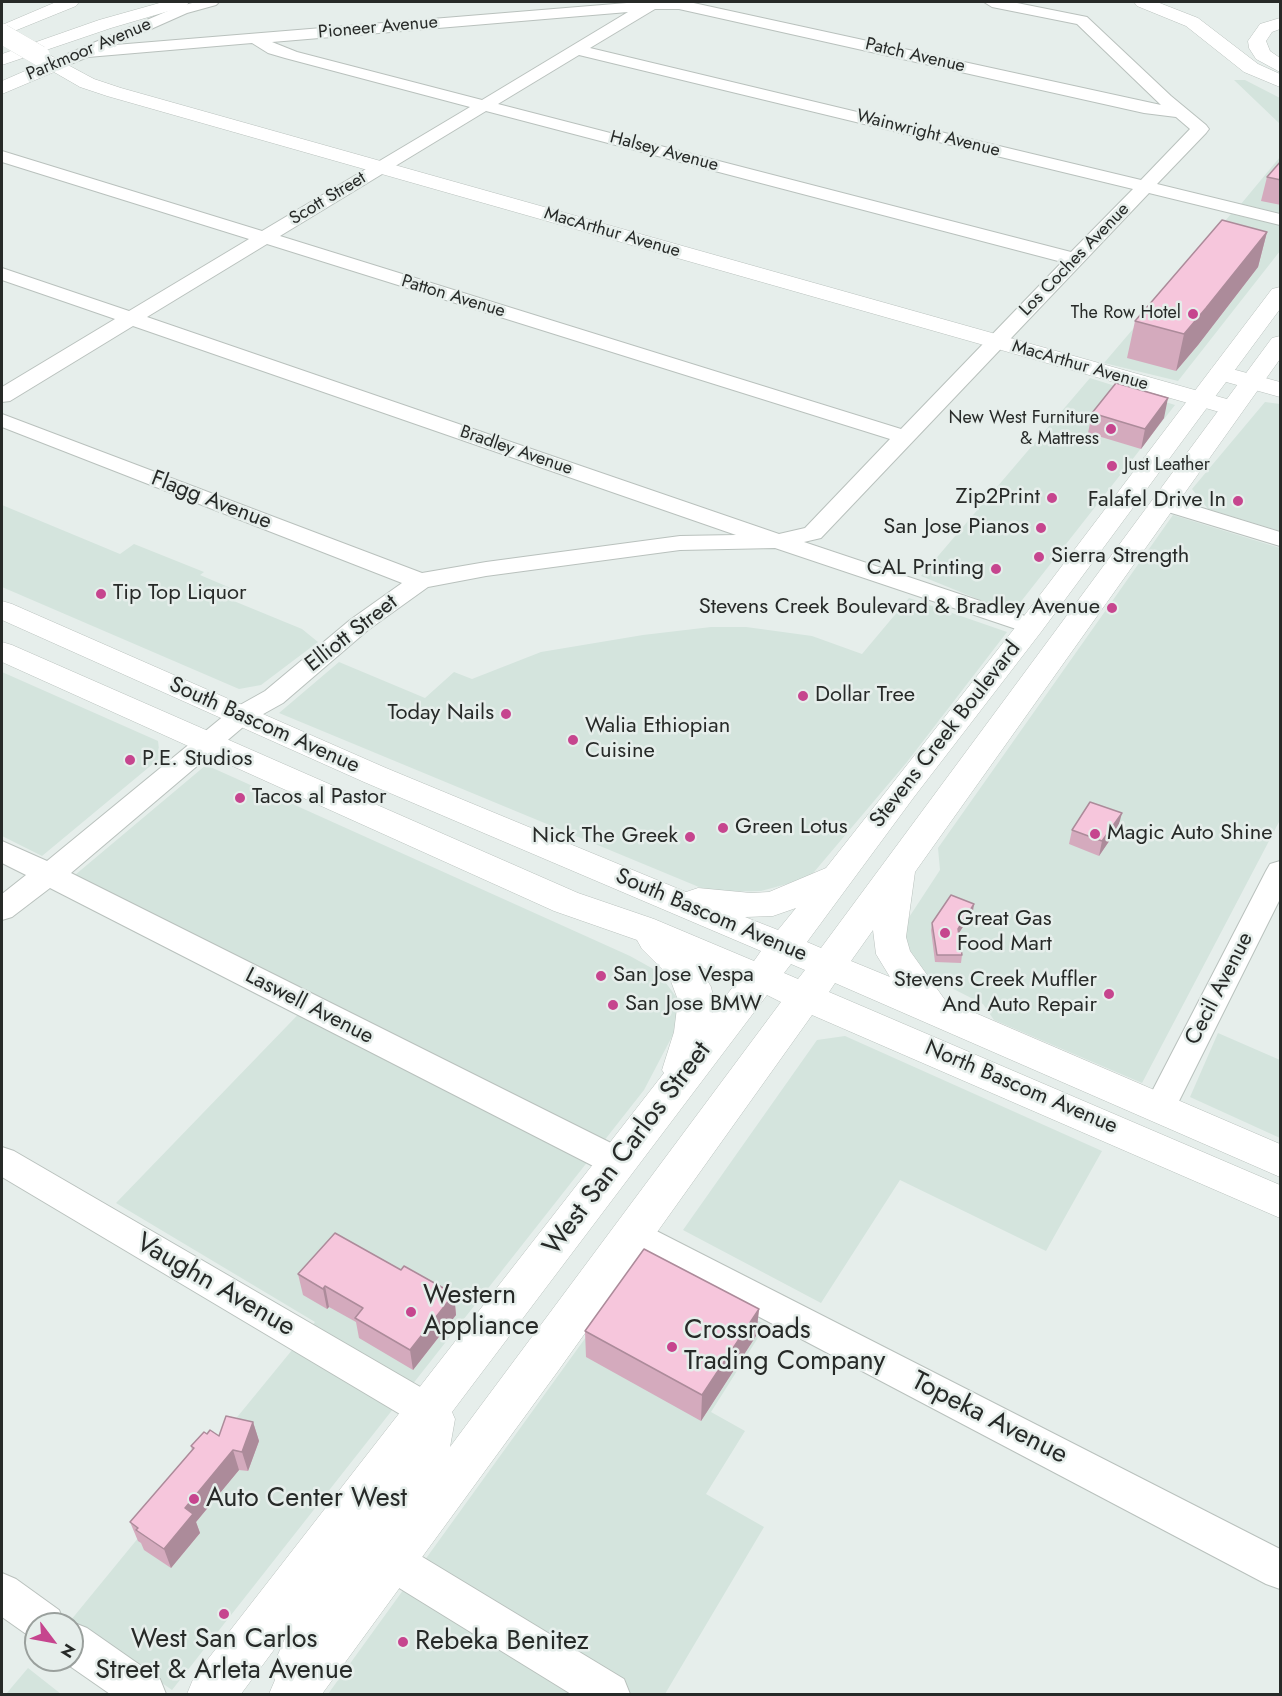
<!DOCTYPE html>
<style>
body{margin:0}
#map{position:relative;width:1282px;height:1696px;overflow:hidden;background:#e6eeeb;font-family:Jost,sans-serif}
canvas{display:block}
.frame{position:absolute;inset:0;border:3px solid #272a28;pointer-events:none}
.north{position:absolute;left:24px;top:1612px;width:60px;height:60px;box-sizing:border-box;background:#e6eeeb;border:2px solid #9aa09d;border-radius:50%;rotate:122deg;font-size:16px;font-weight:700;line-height:24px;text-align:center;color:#272a28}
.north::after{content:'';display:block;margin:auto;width:21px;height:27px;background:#c6458e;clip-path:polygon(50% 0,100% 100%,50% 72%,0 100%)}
</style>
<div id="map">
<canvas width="1282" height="1696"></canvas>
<div class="frame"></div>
<div class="north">N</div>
</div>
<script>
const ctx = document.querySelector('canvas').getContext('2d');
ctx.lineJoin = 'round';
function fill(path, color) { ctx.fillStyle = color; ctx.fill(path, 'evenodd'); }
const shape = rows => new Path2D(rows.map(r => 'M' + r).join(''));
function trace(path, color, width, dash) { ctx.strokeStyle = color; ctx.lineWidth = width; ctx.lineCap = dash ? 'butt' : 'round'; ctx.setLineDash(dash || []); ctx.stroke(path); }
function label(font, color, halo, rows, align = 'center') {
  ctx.font = font + ' Jost,sans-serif'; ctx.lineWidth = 5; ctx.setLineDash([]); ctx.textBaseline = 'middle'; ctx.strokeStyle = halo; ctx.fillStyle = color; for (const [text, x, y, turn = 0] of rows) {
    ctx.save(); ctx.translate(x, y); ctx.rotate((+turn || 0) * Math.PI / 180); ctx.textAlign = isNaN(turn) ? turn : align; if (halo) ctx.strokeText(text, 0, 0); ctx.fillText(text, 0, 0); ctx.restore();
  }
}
const built = shape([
 [1234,80,1245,80,1280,98,1280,124],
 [1280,157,1280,213,1241,204],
 [1231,214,1280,225,1280,251,1178,381,1104,363],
 [1090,378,1175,405,1012,613,921,576],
 [1265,402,1280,404,1280,531,1208,509,1192,489],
 [2,505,120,554,134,544,204,572,200,575,233,589,224,597,302,629,318,642,261,685,239,689,2,587],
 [1173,515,1280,548,1280,820,1142,1083,994,1020,983,1004,922,973,904,947,902,928,940,870,938,848],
 [909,598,1007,632,907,762,809,878,761,891,711,892,279,713,339,662,425,698,454,672,472,679,541,652,643,635,711,627,746,627,812,636,862,654],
 [2,672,158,741,160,758,42,856,2,836],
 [206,765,630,956,657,971,677,998,677,1027,644,1090,172,1690,71,1620,315,1322,116,1203,316,996,75,875],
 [1218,1033,1280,1060,1280,1138,1190,1097],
 [845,1036,1102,1151,1046,1251,900,1180,821,1303,683,1230,817,1040],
 [641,1261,766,1325,711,1412,745,1431,706,1494,764,1527,665,1694,328,1694],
 [28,1668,61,1694,6,1694]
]);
const minor = shape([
 [196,2,219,2,216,5,187,13,115,45,639,2,689,2,1161,105,1077,24,992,7,984,2,1012,2,1087,17,1171,96,1206,125,1209,129,1206,133,1157,184,1280,214,1280,225,1149,193,821,538,804,542,1040,621,1043,626,1040,631,1031,634,1022,631,775,548,680,550,486,576,428,587,368,630,283,703,249,722,71,873,629,1152,634,1162,629,1172,617,1176,605,1172,50,888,12,917,2,920,2,894,26,875,2,863,2,841,47,861,231,710,265,691,350,620,402,583,2,427,2,414,422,573,486,562,680,536,736,535,133,326,10,401,2,402,2,387,115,319,2,280,2,268,129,311,249,239,2,162,2,151,262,231,470,107,285,58,268,53,252,43,88,57,55,70,47,65,49,62,177,7,196,2],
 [655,9,679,9,1144,113,1176,117,1190,129,1141,180,590,48,655,9],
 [628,12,482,100,297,52,272,42,628,12],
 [579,55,1133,189,1071,252,498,104,579,55],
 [486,111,1062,262,901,429,280,236,486,111],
 [267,244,890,439,805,528,779,534,147,317,267,244],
 [1163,496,1280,532,1280,546,1155,508,1151,503,1155,498,1163,496],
 [1280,861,1280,899,1176,1107,1172,1116,1160,1120,1148,1116,1144,1107,1266,871,1270,864,1280,861],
 [2,1147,14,1151,441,1399,447,1411,441,1423,428,1428,415,1423,2,1177,2,1147],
 [633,1219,1280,1549,1280,1589,1266,1584,621,1244,616,1234,621,1224,633,1219],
 [392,1542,406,1547,624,1679,630,1694,571,1694,378,1575,372,1561,378,1547,392,1542],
 [2,1573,16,1579,59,1610,65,1624,36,1624,36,1641,2,1617,2,1573],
 [72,1622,87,1628,160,1679,166,1694,110,1694,61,1660,72,1660,72,1624,68,1624,72,1622]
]);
const tertiary = shape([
 [40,50,94,79,121,88,1241,403,1244,408,1241,413,1232,415,1223,413,107,96,80,87,54,72,2,94,2,81,41,64,31,56,33,52,40,50],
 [1221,366,1280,382,1280,397,1212,378,1209,373,1212,368,1221,366]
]);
const primary = shape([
 [1280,287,1280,309,1041,632,914,797,807,942,821,948,1272,338,1280,336,1280,359,915,872,906,937,910,951,945,1000,1280,1144,1280,1177,835,983,829,992,1280,1185,1280,1218,812,1015,558,1371,322,1694,269,1694,275,1680,271,1671,288,1631,241,1694,187,1694,194,1677,664,1073,662,1070,674,1032,678,1000,669,976,642,949,637,940,554,911,2,662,2,642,12,645,578,893,654,919,754,961,761,951,364,782,2,620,2,601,12,604,386,768,686,892,698,888,751,893,769,892,826,868,1021,620,1272,289,1280,287],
 [796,908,778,930,745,917,773,916,796,908],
 [873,930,876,954,890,977,851,961,873,930],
 [791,964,805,970,798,979,784,973,791,964],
 [699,966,737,982,712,1013,714,1000,711,987,699,966],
 [767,995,781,1002,450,1447,455,1419,452,1412,767,995]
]);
const motorway = shape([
 [56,2,79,2,76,6,2,36,2,25,56,2],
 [163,2,189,2,186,6,111,28,2,65,2,54,99,20,163,2],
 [1134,2,1157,2,1198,18,1258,64,1280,74,1280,87,1244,72,1186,26,1137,6,1134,2],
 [1280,18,1280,29,1272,32,1266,41,1270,51,1280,58,1280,72,1256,59,1249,48,1248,41,1260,24,1280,18]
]);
const tertiaryBridge = shape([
 [2,34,40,56]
]);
const wall = shape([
 [1281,161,1281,205,1261,201,1267,177],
 [1267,232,1258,267,1198,345,1176,371,1127,358,1135,321],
 [1092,413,1164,418,1141,449,1088,433],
 [1118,828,1099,856,1069,844,1072,830],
 [973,911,959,933,962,955,961,963,935,962,931,930,932,923],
 [401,1270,454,1294,456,1315,413,1370,359,1338,356,1322,329,1307,327,1309,303,1295,298,1274],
 [759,1309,756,1336,701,1421,586,1357,585,1331],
 [253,1422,259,1441,248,1471,239,1470,196,1522,200,1533,171,1568,144,1550,141,1543,138,1541,130,1522,192,1450,191,1446,207,1434,219,1436]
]);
const shadedWall = shape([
 [1267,232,1258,267,1198,345,1176,371,1184,334],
 [1168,398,1164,418,1141,449,1145,429],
 [1122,813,1118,828,1099,856,1102,841],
 [974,904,973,911,957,936,958,929],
 [325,1286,329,1307,327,1309,323,1289],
 [454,1294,456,1315,413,1370,410,1350],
 [759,1309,756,1336,701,1421,702,1395],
 [253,1422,259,1441,248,1471,242,1452],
 [233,1450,239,1470,196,1522,200,1533,171,1568,164,1549,185,1508]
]);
const building = shape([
 [1281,161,1281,180,1267,177,1281,161],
 [1222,220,1267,232,1206,308,1184,334,1135,321,1222,220],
 [1116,383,1168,398,1145,429,1092,413,1116,383],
 [1090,802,1122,813,1102,841,1072,830,1090,802],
 [951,895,974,904,958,929,962,955,937,955,932,923,951,895],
 [335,1233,401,1270,404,1266,454,1294,410,1350,355,1318,363,1308,325,1286,323,1289,298,1274,335,1233],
 [644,1249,759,1309,702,1395,585,1331,644,1249],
 [226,1416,253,1422,242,1452,233,1450,185,1508,193,1514,164,1549,136,1530,138,1528,130,1522,194,1448,191,1446,204,1432,207,1434,210,1430,219,1436,226,1416]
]);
const markers = [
 [1193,314,6,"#c6458e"],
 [1111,429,6,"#c6458e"],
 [1112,466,6,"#c6458e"],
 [1052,498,6,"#c6458e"],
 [1238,501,6,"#c6458e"],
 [1041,528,6,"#c6458e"],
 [1039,557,6,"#c6458e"],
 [996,569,6,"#c6458e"],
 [101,594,6,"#c6458e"],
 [1112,608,6,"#c6458e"],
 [803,696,6,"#c6458e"],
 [506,714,6,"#c6458e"],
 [573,740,6,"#c6458e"],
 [130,760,6,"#c6458e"],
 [240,798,6,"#c6458e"],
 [723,828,6,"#c6458e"],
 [1095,834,6,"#c6458e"],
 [690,837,6,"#c6458e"],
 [945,933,6,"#c6458e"],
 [601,976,6,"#c6458e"],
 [1109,994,6,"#c6458e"],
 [613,1005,6,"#c6458e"],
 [411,1312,6,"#c6458e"],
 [672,1347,6,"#c6458e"],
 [194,1499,6,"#c6458e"],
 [224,1614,6,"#c6458e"],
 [403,1642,6,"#c6458e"]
];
const farStreetnames = [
 ["Pioneer Avenue",378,28,-5],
 ["Parkmoor Avenue",89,50,-23],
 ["Patch Avenue",915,56,13],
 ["Wainwright Avenue",928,134,14],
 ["Halsey Avenue",664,152,15],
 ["Scott Street",328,199,-31],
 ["MacArthur Avenue",612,233,16],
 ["Los Coches Avenue",1075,260,-46],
 ["Patton Avenue",453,297,17],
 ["MacArthur Avenue",1080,366,16],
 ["Bradley Avenue",516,451,19]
];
const farPoinames = [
 ["The Row Hotel",1181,314],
 ["New West Furniture",1099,419],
 ["& Mattress",1099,440],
 ["Just Leather",1124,466,"left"]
];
const poiNames = [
 ["Zip2Print",1040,498,"right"],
 ["Falafel Drive In",1226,501,"right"],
 ["San Jose Pianos",1029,528,"right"],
 ["Sierra Strength",1051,557],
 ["CAL Printing",984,569,"right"],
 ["Tip Top Liquor",113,594],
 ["Stevens Creek Boulevard & Bradley Avenue",1100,608,"right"],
 ["Dollar Tree",815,696],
 ["Today Nails",494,714,"right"],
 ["Walia Ethiopian",585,727],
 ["Cuisine",585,752],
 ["P.E. Studios",142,760],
 ["Tacos al Pastor",252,798],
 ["Green Lotus",735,828],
 ["Magic Auto Shine",1107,834],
 ["Nick The Greek",678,837,"right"],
 ["Great Gas",957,920],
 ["Food Mart",957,945],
 ["San Jose Vespa",613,976],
 ["Stevens Creek Muffler",1097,981,"right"],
 ["And Auto Repair",1097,1006,"right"],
 ["San Jose BMW",625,1005]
];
const streetNames = [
 ["Flagg Avenue",211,501,21],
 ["Elliott Street",352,634,-38],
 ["South Bascom Avenue",264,726,24],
 ["Stevens Creek Boulevard",946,735,-52],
 ["South Bascom Avenue",711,916,23],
 ["Cecil Avenue",1220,989,-63],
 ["Laswell Avenue",309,1007,27],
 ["North Bascom Avenue",1021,1088,23]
];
const nearStreetnames = [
 ["West San Carlos Street",628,1149,-53],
 ["Vaughn Avenue",215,1286,30],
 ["Topeka Avenue",989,1419,27]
];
const nearPoinames = [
 ["Western",423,1296],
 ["Appliance",423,1327],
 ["Crossroads",684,1331],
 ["Trading Company",684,1362],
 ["Auto Center West",206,1499],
 ["West San Carlos",224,1640,"center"],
 ["Street & Arleta Avenue",224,1671,"center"],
 ["Rebeka Benitez",415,1642]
];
fill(built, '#d4e4dd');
trace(minor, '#b9c1bd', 2);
trace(tertiary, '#b9c1bd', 1);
trace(primary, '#b9c1bd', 1);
trace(motorway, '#b9c1bd', 1);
fill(minor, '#fff');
fill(tertiary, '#fff');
fill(primary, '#fff');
fill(motorway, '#fff');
trace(tertiaryBridge, '#b9c1bd', 20, []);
trace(tertiaryBridge, '#fff', 20);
fill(wall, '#d4aabd');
fill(shadedWall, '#ac8b9a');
fill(building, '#f6c6dc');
trace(building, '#ac8b9a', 1.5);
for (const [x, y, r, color] of markers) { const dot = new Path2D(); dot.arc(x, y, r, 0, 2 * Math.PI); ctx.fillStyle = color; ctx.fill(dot); trace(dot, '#e6eeeb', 2); }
label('18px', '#272a28', '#e6eeeb', farStreetnames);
label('18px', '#272a28', '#e6eeeb', farPoinames, 'right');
label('22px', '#272a28', '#e6eeeb', poiNames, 'left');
label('22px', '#272a28', '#e6eeeb', streetNames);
label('27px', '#272a28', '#e6eeeb', nearStreetnames);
label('27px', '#272a28', '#e6eeeb', nearPoinames, 'left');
</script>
